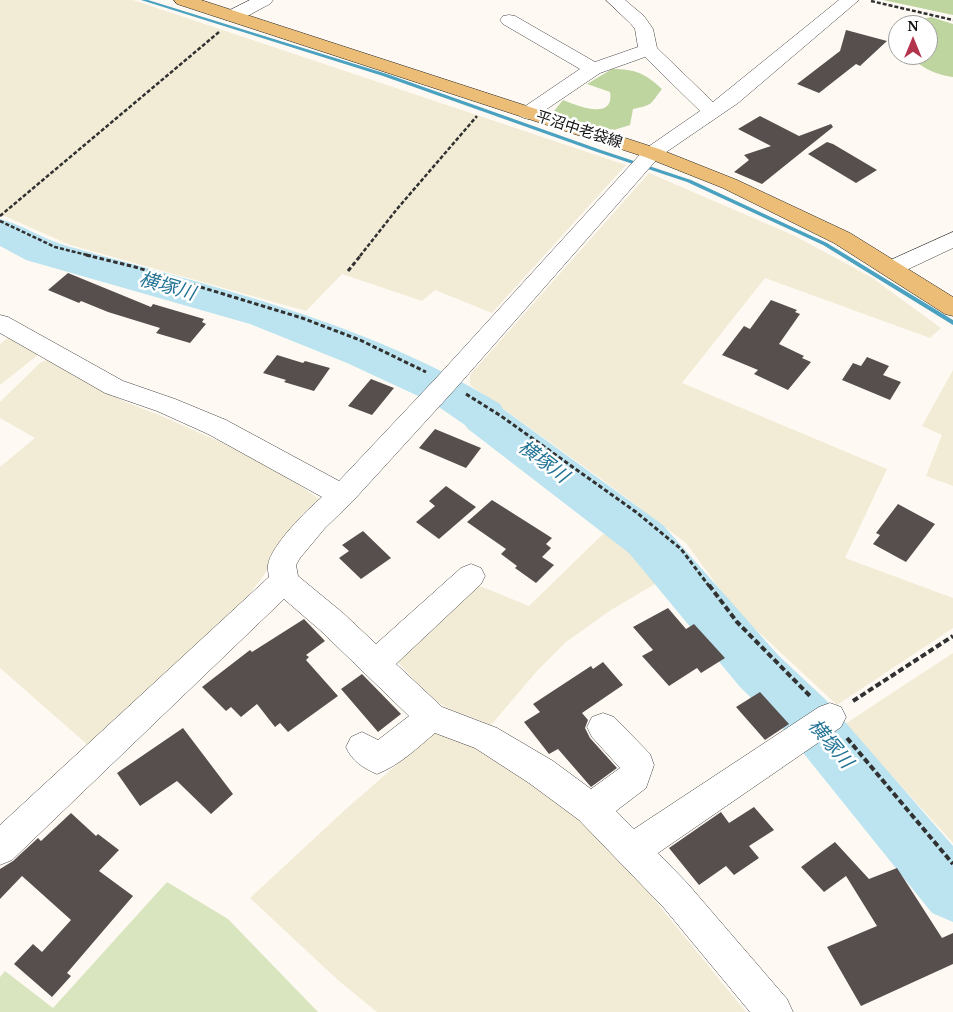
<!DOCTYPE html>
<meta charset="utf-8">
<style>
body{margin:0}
#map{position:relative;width:953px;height:1012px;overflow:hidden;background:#fefaf3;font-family:"Noto Serif",serif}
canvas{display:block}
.north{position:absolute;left:888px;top:15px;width:50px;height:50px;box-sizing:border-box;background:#fff;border:1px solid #9f9f9f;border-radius:50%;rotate:0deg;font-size:14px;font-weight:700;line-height:20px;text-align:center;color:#0f0f0f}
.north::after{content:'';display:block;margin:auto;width:18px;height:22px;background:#b2354d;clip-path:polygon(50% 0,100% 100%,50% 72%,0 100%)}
</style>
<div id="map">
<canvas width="953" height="1012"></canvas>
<div class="north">N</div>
</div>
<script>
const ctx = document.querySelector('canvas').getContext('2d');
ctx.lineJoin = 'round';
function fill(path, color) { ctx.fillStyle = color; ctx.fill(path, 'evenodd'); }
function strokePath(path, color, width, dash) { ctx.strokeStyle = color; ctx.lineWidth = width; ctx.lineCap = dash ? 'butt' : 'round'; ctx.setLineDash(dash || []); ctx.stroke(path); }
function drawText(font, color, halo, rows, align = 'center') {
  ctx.font = font + ' "Noto Serif","Noto Sans JP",serif'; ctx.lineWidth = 5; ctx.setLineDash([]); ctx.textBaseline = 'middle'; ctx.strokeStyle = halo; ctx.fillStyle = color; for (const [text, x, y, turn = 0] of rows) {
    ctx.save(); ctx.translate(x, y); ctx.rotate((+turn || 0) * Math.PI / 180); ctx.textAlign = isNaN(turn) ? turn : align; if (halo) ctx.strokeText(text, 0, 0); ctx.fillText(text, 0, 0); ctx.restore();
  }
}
const farmland = new Path2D(`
 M0,0H133L626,165L492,313L435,290L422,301L342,274L306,311L70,245L0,214Z
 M649,173L795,236L871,277L941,328L930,338L765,278L682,383L887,469L845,558L953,598V628L837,705L735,610L686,543L604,481L470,385V375Z
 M9,337L39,354L0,385V344Z
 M48,359L123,401L159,415L225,444L283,474L322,501L276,552L264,575L245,600L89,746L0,668V467L35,438L0,418V402L40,363Z
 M953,370V486L926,476L942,435L922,426Z
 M603,534L626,541L665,578L611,610L566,642L537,671L491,725L447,708L427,694L394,658L475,584L529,606Z
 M953,653V843L845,724Z
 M433,733L486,750L605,839L746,1012H377L339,981L250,898L346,809Z`);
const green = new Path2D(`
 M167,882L228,919L318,1012H0V977L5,971L53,1008Z`);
const forest = new Path2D(`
 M883,0H953V15Z
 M931,17L953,24V77C932,74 923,67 906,55H928V25H918L923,19Z
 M612,69C635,69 645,73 662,89C650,104 654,105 633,109L630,125L614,130L570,120L554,111L563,100C577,106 615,121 610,92L587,84Z`);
const stream = new Path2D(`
 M141,0H148L387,74L601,150L691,180L827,243L953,320V325L823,245L687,182L597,152L383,76Z`);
const river = new Path2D(`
 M0,219C23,225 43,239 67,246C214,287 368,322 500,404L503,409L663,525L778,655L826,700L953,846V922L932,913L788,734L740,687L629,553L468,429L465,425L433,403L347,363L250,324L26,260L0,246Z`);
const building = new Path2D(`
 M846,30L887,41L860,66L856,64L819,93L797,84L840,51Z
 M760,116L799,136L831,124L833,127L762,184L734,172L749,160L744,155L771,146L738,129Z
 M827,142L833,144L877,170L856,183L808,154Z
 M68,273L151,307L153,304L204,319L202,322L206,324L190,343L156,333L160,328L108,312L81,301L79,303L48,290Z
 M771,300L797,310L795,312L800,314L779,344L804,356L802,358L811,362L788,390L754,374L758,370L722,355L744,326L750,329Z
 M277,355L303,363L305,361L330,368L314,391L284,382L286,380L263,373Z
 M867,357L889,366L883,375L901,382L890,400L842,380L853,363L861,366Z
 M371,379L394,388L372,415L348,406Z
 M435,429L481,448L466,468L419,448Z
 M446,486L476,507L439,539L416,522L435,506L429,501Z
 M492,500L552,538L546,544L551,548L542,557L554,565L536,583L515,568L517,566L501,554L506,549L467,522Z
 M898,504L935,524L906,562L873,544L880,535L876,533Z
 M363,531L391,558L361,579L339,558L349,551L342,545Z
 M668,608L686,629L694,624L725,658L701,673L697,668L669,686L642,656L653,650L633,627Z
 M304,619L325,641L306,655L309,657L306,660L338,696L288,732L280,723L275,727L257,704L241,717L231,707L226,711L202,687L250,650L252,652Z
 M603,662L623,685L582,713L588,720L585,728L590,738L617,768L591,787L558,749L549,754L524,722L540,712L533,704L591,666L593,669Z
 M362,674L401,714L378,732L341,689Z
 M760,692L789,724L765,740L736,707Z
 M183,728L233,794L211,814L177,781L140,806L117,773Z
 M754,807L774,830L749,846L759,858L734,875L726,866L699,885L669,848L721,812L729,823Z
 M71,813L96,836L98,834L119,850L99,871L133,896L67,973L71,976L52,997L14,964L33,944L42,952L71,920L22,876L0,899V869L13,861L38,838L41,841Z
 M835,842L869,879L897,868L942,938L953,933V964L861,1006L827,947L877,926L846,876L824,892L801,867Z`);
const pathFar2 = new Path2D(`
 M871,1L953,20
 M0,216L219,32
 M0,221L55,247L91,256
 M360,256L397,209L477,116`);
const pathFar1 = new Path2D(`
 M86,255L135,267L302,318L360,340L426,372
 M348,271L361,255
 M466,394L501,416L636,512L681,549L709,586`);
const path = new Path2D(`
 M709,585L737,622L810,696
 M853,701L953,636
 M847,738L953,864`);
const minor = new Path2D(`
 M250,0H273L270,4C257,10 240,23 226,20L223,16L226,12Z
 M606,0H625L644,16L653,29L657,48L713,102L839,0H859L738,103L659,157L456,388L352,502L325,528L300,558L296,565L298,576L343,613L376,644L461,568L471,564L481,568L485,576L481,584L396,664L442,707L497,728L553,761L591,789L620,768L592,737L587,727L592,717L603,713L614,717L650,754L654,765L646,788L616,811L634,829L819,707L830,703L841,707L846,717L841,727L658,853L688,884L787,999L793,1012H750L664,908L579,820L529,783L475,748L435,733C417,748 400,765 377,774C363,768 352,761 346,747L351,737L362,732L378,740L409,716L321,631L284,599L12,860L0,865V825L269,577C269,574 267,569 268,565C271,545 307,510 322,497L208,434L157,411L105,393L0,333V315L8,317L123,381L175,399L226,420L339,481L438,376L645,149L700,111L645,57L600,73L535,117L528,119L521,117L518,113L521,109L580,69L503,24L500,20L503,16L509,15L515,16L595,62L638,47L635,29L631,24Z
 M953,232V248L900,273L892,275L884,273L881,268L884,263Z`);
const major = new Path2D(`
 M174,0H201L659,149L737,180L850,233L953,297V316L945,314L834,243L723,188L645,157L177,4Z`);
const farStreetnames = [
 ["平沼中老袋線",579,130,18]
];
const waterNames = [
 ["横塚川",167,287,16],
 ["横塚川",543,462,37],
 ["横塚川",830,744,50]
];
fill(farmland, '#f2ebd5');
fill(green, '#d9e5bf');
fill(forest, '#bfd5a0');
fill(stream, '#4aa2c0');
fill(river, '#bce4f0');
fill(building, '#574f4d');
strokePath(minor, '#424242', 1);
strokePath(major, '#202020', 1);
strokePath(pathFar2, '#313131', 2.5, [4, 2]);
strokePath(pathFar1, '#313131', 3, [4.5, 2.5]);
strokePath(path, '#313131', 4, [6, 3]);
fill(minor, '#fff');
fill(major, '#ebbd76');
drawText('15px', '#0f0f0f', '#fff', farStreetnames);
drawText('italic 19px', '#247495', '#fff', waterNames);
</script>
